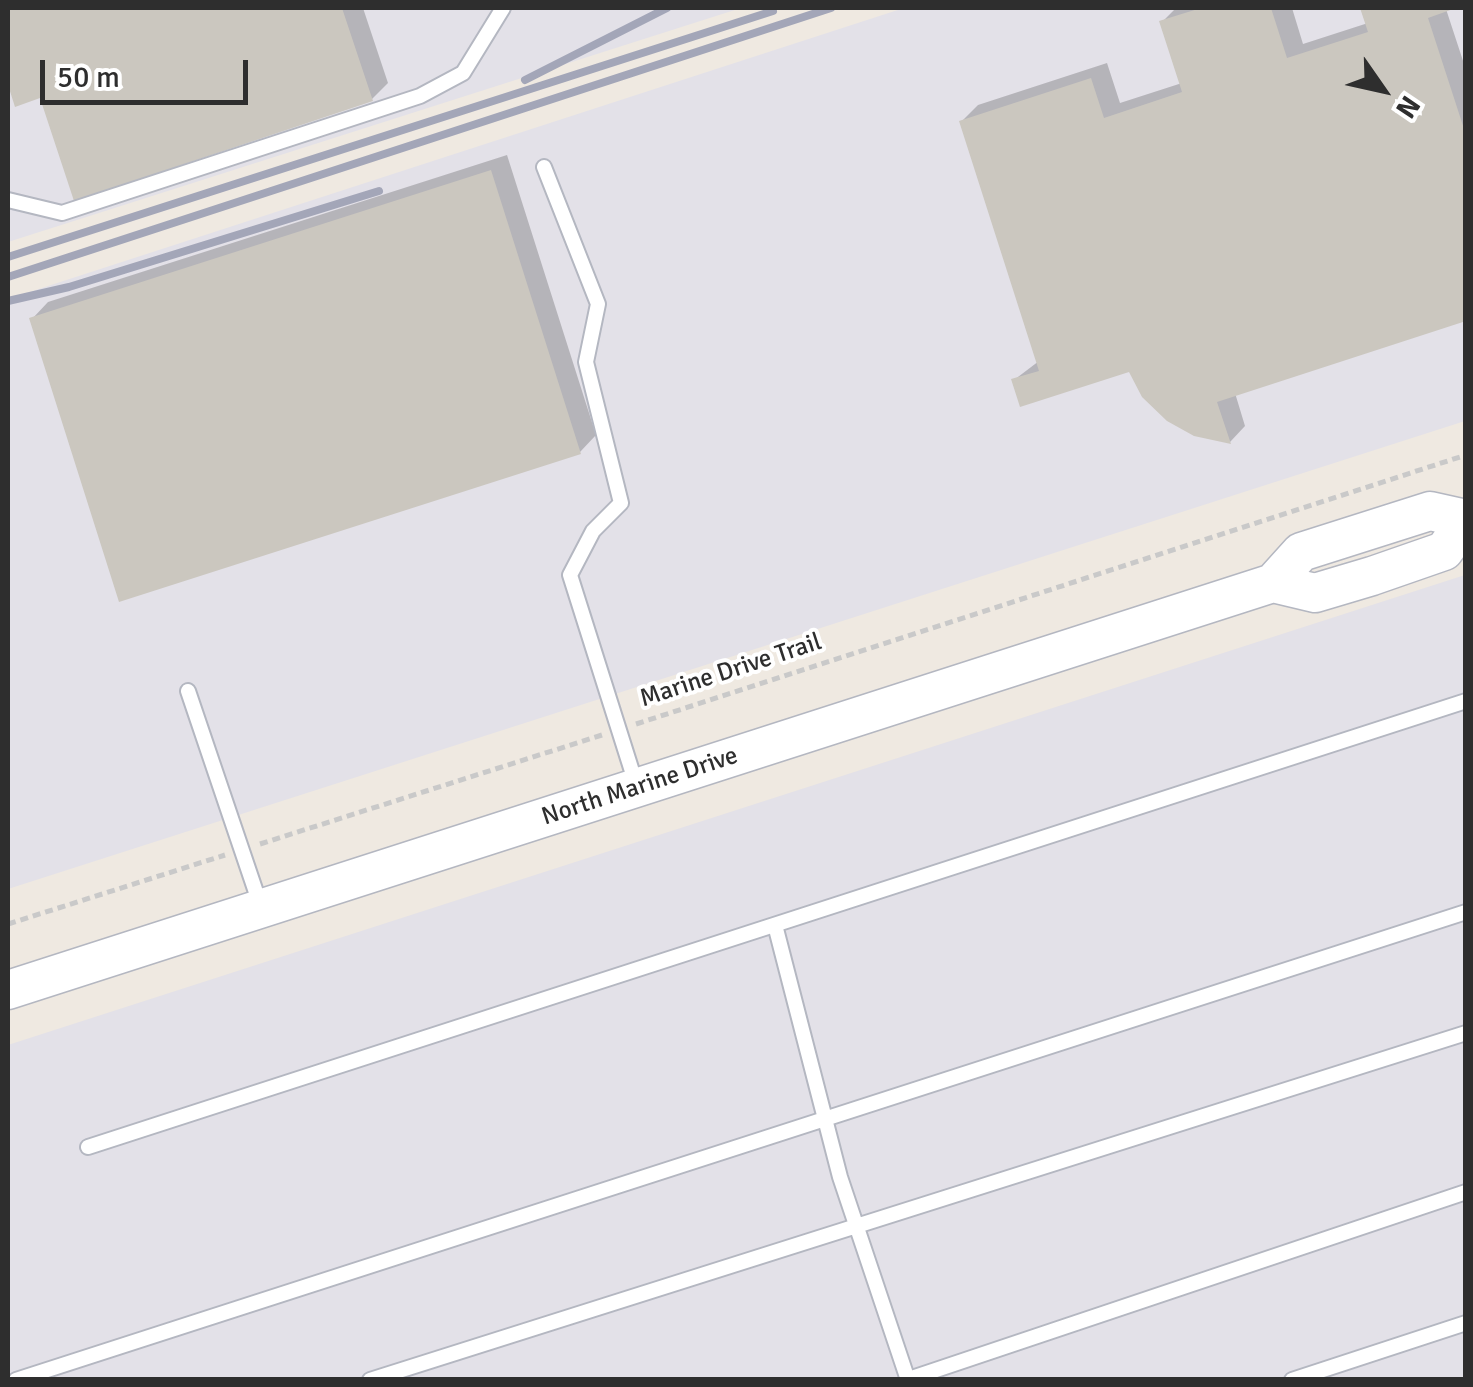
<!DOCTYPE html>
<style>
body{margin:0}
#map{position:relative;width:1473px;height:1387px;overflow:hidden;background:#efe9e1;font-family:Signika,sans-serif}
canvas{display:block}
.frame{position:absolute;inset:0;border:10px solid #2e2e2e;pointer-events:none}
.north{position:absolute;left:1333px;top:40px;width:100px;height:100px;-webkit-text-stroke:8px #fff;paint-order:stroke;rotate:124deg;font-size:28px;font-weight:700;line-height:40px;text-align:center;color:#2e2e2e}
.north::after{content:'';display:block;margin:auto;width:35px;height:45px;background:#2e2e2e;clip-path:polygon(50% 0,100% 100%,50% 72%,0 100%)}
.scale{position:absolute;left:40px;top:60px;width:208px;height:45px;box-sizing:border-box;border:5px solid #2e2e2e;border-top:0;padding-left:12px;font-size:30px;line-height:35px;white-space:nowrap;color:#2e2e2e;-webkit-text-stroke:8px #fff;paint-order:stroke}
</style>
<div id="map">
<canvas width="1473" height="1387"></canvas>
<div class="frame"></div>
<div class="north">N</div>
<div class="scale">50 m</div>
</div>
<script>
const ctx = document.querySelector('canvas').getContext('2d');
ctx.lineJoin = 'round';
function fill(path, color) { ctx.fillStyle = color; ctx.fill(path, 'evenodd'); }
function strokePath(path, color, width, dash) { ctx.strokeStyle = color; ctx.lineWidth = width; ctx.lineCap = dash ? 'butt' : 'round'; ctx.setLineDash(dash || []); ctx.stroke(path); }
function drawText(font, color, halo, rows, align = 'center') {
  ctx.font = font + ' Signika,sans-serif'; ctx.lineWidth = 8; ctx.setLineDash([]); ctx.textBaseline = 'middle'; ctx.strokeStyle = halo; ctx.fillStyle = color; for (const [text, x, y, turn = 0] of rows) {
    ctx.save(); ctx.translate(x, y); ctx.rotate((+turn || 0) * Math.PI / 180); ctx.textAlign = isNaN(turn) ? turn : align; if (halo) ctx.strokeText(text, 0, 0); ctx.fillText(text, 0, 0); ctx.restore();
  }
}
const industrial = new Path2D(`
 M8,8H741L8,242Z
 M904,8H1465V421L8,889V299Z
 M1465,575V1379H8V1045Z`);
const shadow = new Path2D(`
 M8,8H363L388,83L372,99L42,95L16,104L8,77Z
 M1176,8H1292L1303,44L1368,23L1363,8H1451L1446,9L1466,70V319L1235,393L1245,426L1230,442L1130,368L1014,380L1039,361L962,121L978,105L1107,63L1120,103L1182,83L1162,22Z
 M507,155L596,435L580,452L32,319L48,302Z`);
const building = new Path2D(`
 M8,8H342L373,101L74,201L40,98L15,107L8,85Z
 M1201,8H1271L1287,58L1368,32L1360,8H1456L1428,18L1466,135V321L1217,402L1231,444L1194,436L1167,421L1142,397L1129,372L1020,407L1011,379L1039,371L959,121L1091,78L1104,118L1182,92L1159,21Z
 M491,170L581,454L119,602L29,318Z`);
const path = new Path2D(`
 M636,724L1466,455
 M260,844L602,735
 M8,924L225,855`);
const service = new Path2D(`
 M544,167L598,304L586,362L621,503L593,531L570,575L636,784
 M8,200L62,213L420,96L463,73L503,8
 M188,691L261,907
 M775,925L840,1177L908,1380
 M88,1147L1466,701
 M16,1380L1466,912
 M370,1380L1466,1033
 M906,1380L1466,1192
 M1292,1380L1466,1323`);
const secondary = new Path2D(`
 M1273,583L1315,593L1372,576L1444,551L1466,521
 M8,990L1273,583L1301,552L1430,511L1466,519`);
const rail = new Path2D(`
 M525,80L667,8
 M8,257L773,11
 M8,277L831,8
 M8,301L69,287L379,191`);
const streetNames = [
 ["Marine Drive Trail",731,671,-18],
 ["North Marine Drive",640,787,-18]
];
fill(industrial, '#e3e1e8');
fill(shadow, '#0003');
fill(building, '#cbc7bf');
strokePath(service, '#b4b7c1', 18);
strokePath(secondary, '#b4b7c1', 41);
strokePath(path, '#c9c9c9', 5, [8, 5]);
strokePath(service, '#fff', 14);
strokePath(secondary, '#fff', 38);
strokePath(rail, '#a3a6b8', 8);
drawText('25px', '#2e2e2e', '#fff', streetNames);
</script>
